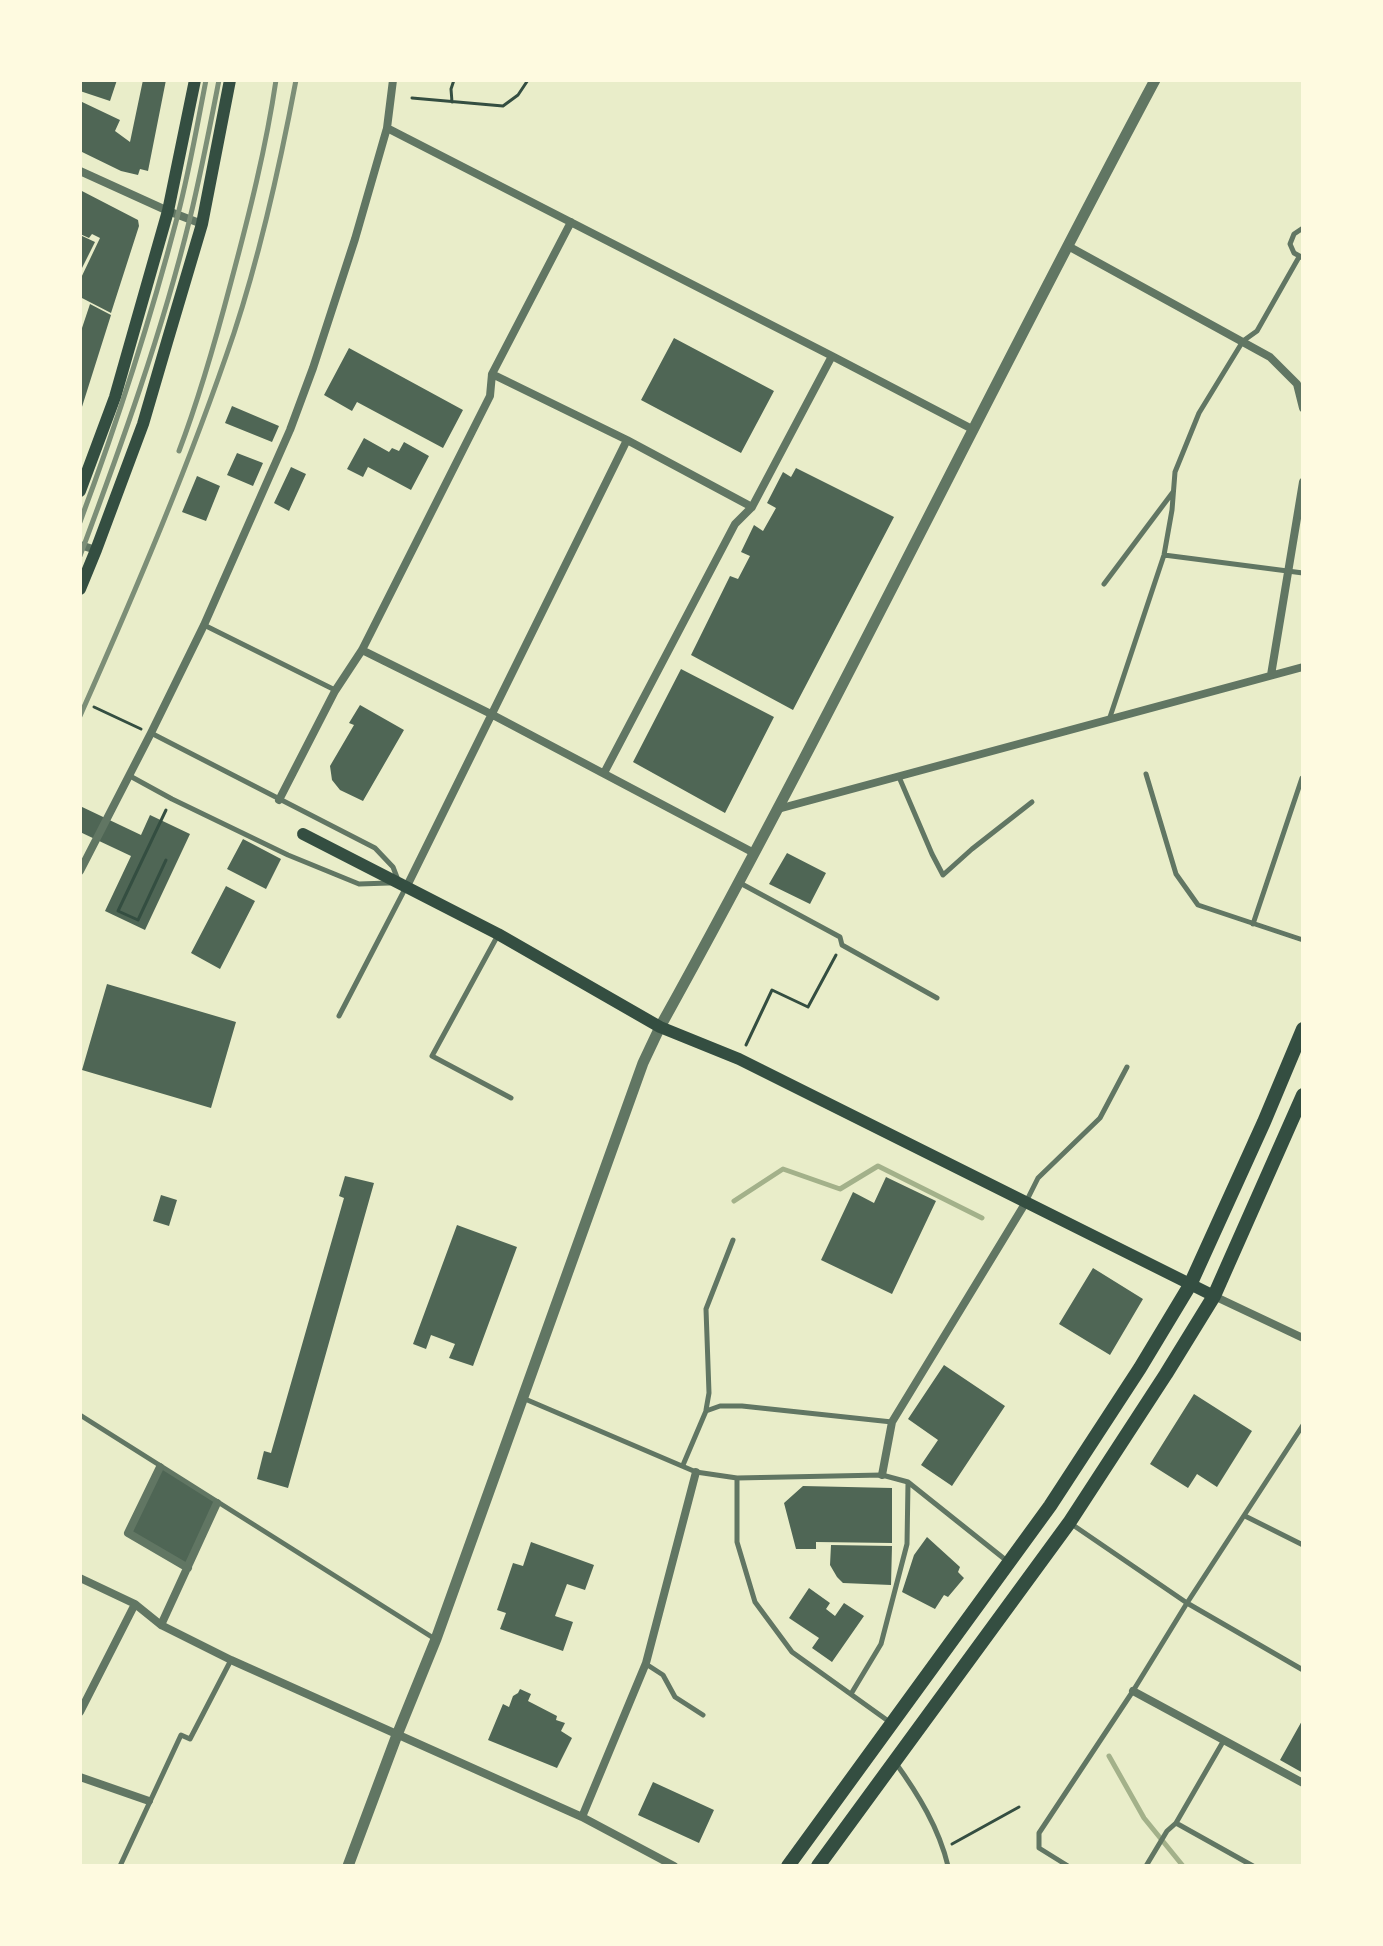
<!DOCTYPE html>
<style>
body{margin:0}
#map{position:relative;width:1383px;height:1946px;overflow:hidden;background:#e9edc9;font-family:Roboto,sans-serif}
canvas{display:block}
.frame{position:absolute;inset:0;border:82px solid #fefae0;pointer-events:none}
</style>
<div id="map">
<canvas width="1383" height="1946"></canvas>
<div class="frame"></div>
</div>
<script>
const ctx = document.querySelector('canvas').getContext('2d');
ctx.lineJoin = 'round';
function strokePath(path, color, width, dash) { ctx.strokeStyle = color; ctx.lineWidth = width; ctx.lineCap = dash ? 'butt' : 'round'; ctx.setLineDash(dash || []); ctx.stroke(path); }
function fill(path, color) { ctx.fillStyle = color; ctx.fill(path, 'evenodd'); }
const stream = new Path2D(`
 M734,1201L783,1169L840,1189L878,1166L982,1218
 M1109,1756L1144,1818L1183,1866`);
const building = new Path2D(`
 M80,80H117L110,101L80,91Z
 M143,80H166L148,171L140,169L138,175L121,171L80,151V101L120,120L115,131L130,142Z
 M80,190L138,220L139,226L111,313L80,297V280L100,238L92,234L89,238L80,234Z
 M80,235L95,242L80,272Z
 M90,304L111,315L81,410L80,334Z
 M674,338L774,391L741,453L641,400Z
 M349,348L463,410L443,448L357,402L352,411L324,395Z
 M232,406L279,426L272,442L225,423Z
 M364,438L389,452L392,448L399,451L404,442L429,456L411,490L368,467L363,477L347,469Z
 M237,453L263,463L253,486L227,475Z
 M291,467L306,474L289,511L274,503Z
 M796,468L894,517L793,710L691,655L730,576L738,579L750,556L741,552L754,525L763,531L776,508L767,503L783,472L791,477Z
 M197,476L220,486L206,521L182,512Z
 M681,669L774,717L725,813L633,762Z
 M360,705L404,730L363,801L340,790L332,780L330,766L354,725L349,723Z
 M80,806L141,835L150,815L190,834L145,930L105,911L131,856L80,832Z
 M243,839L281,859L266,889L227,869Z
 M787,853L826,873L810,904L769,884Z
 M226,886L255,901L220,969L191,953Z
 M107,984L236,1022L211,1108L82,1070Z
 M345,1176L374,1183L288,1488L257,1479L264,1451L271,1453L344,1198L339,1196Z
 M886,1177L936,1201L892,1294L821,1260L853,1192L874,1203Z
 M161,1195L177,1200L169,1226L153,1221Z
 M457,1225L517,1247L473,1366L449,1358L455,1344L431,1335L426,1349L413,1344Z
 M1093,1268L1143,1299L1110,1355L1059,1324Z
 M944,1365L1005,1406L952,1486L921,1465L938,1440L908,1419Z
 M1194,1394L1252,1431L1217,1487L1197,1474L1188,1488L1150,1464Z
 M160,1467L217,1503L188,1568L128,1533Z
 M803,1486L892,1488V1543L816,1542V1549H796L784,1503Z
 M927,1537L960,1567L958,1572L964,1578L948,1597L944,1595L935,1609L902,1592L914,1555Z
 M531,1542L594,1565L585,1590L567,1584L555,1616L573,1622L563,1651L500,1629L506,1613L497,1610L513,1563L523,1566Z
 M831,1545L892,1546L891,1585L843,1583L837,1577L830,1565Z
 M809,1588L830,1603L826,1609L835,1616L844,1603L864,1616L832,1662L812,1648L819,1638L789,1618Z
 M520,1689L531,1694L528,1701L557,1716L556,1720L565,1723L561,1731L572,1738L557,1768L488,1740L503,1704L509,1707L513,1696L518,1693Z
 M1303,1719V1773L1280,1760Z
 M653,1782L714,1810L699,1843L638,1815Z`);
const path = new Path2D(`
 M412,98L503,106L518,95L528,80
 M452,102L451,89L454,80
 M94,707L141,729
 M166,810L118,911L138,920L166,860
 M746,1045L772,990L808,1007L836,955
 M952,1844L1019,1807`);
const service = new Path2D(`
 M1303,228L1294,234L1290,244L1294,253L1303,258
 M1164,555L1303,573
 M1104,584L1173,492
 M204,625L335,690
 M1109,720L1164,555L1172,510L1175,472L1199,413L1243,341L1257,331L1299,257
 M151,733L375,848L393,867L398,880
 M1146,774L1176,874L1198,905L1303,940
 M130,776L172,799L288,855L359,884L389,883
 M899,777L932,854L943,875L972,849L1032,802
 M740,883L840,937L842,945L937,998
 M1253,924L1302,778
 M498,935L432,1056L511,1098
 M339,1016L406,887
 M1026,1202L1038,1178L1100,1118L1127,1067
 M525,1399L696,1472L737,1478L882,1475L908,1482L1007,1561
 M706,1410L709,1393L706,1309L733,1240
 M80,1415L435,1639
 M683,1465L706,1411L720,1406H742L892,1422
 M737,1478V1542L755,1602L792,1652L891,1723
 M1245,1516L1303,1545
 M1070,1523L1187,1603L1303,1670
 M646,1664L663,1675L675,1697L703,1715
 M851,1694L881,1644L907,1544L908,1483
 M1224,1740L1176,1823L1253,1866
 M895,1762C918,1794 939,1828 948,1866
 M120,1866L181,1735L190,1739L231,1660
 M1068,1866L1039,1848V1833L1133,1691L1187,1603L1303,1425
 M1146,1866L1167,1831L1176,1823`);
const minor = new Path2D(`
 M387,128L832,356L974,430
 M80,171L168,211L202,224
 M1068,246L1270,357L1297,384L1303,408
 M492,374L627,440L752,507
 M80,545L96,550
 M362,650L491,714L754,853
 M1271,675L1303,482
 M604,773L735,524L752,507L832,356
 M279,800L335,691L362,650L490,396L492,374L571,222
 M778,809L1303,667
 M80,871L151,733L204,625L290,430L313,368L355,239L387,128L393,80
 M407,886L627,440
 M1214,1296L1303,1338
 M160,1467L128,1533L188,1568
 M882,1475L892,1422L1026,1202
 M80,1578L135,1604L161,1625L231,1660L582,1817L674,1866
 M161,1625L217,1503
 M1133,1691L1303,1783
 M80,1712L135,1604
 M80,1777L149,1801
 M582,1817L646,1663L696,1472`);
const tertiary = new Path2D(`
 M348,1866L397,1735L436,1639L643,1063L660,1027C833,715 987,394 1155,80`);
const secondary = new Path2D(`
 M80,491L115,397L168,211L195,80
 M80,589L96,550L143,424L167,342L202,224L230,80
 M303,834L498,934L660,1027L739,1059L1214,1296`);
const primary = new Path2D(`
 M788,1866L1050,1506L1140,1368L1190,1285L1264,1122L1303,1029
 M818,1866L1069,1523L1166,1374L1214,1296L1303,1095`);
const rail = new Path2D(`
 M179,451C200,396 216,339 231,282C249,215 266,148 276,80
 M80,522C117,423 150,321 177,218C189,173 197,126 206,80
 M80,556C121,446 162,333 190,218C201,173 210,126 219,80
 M80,716C136,590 190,463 234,333C261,251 280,165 296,80`);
strokePath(stream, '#a3b18a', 5);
fill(building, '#4f6655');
strokePath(path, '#344e41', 3);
strokePath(service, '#617663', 5);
strokePath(minor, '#617663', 8);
strokePath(tertiary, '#617663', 11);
strokePath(secondary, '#344e41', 12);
strokePath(primary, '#344e41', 14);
strokePath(rail, '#7c8e77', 5);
</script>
